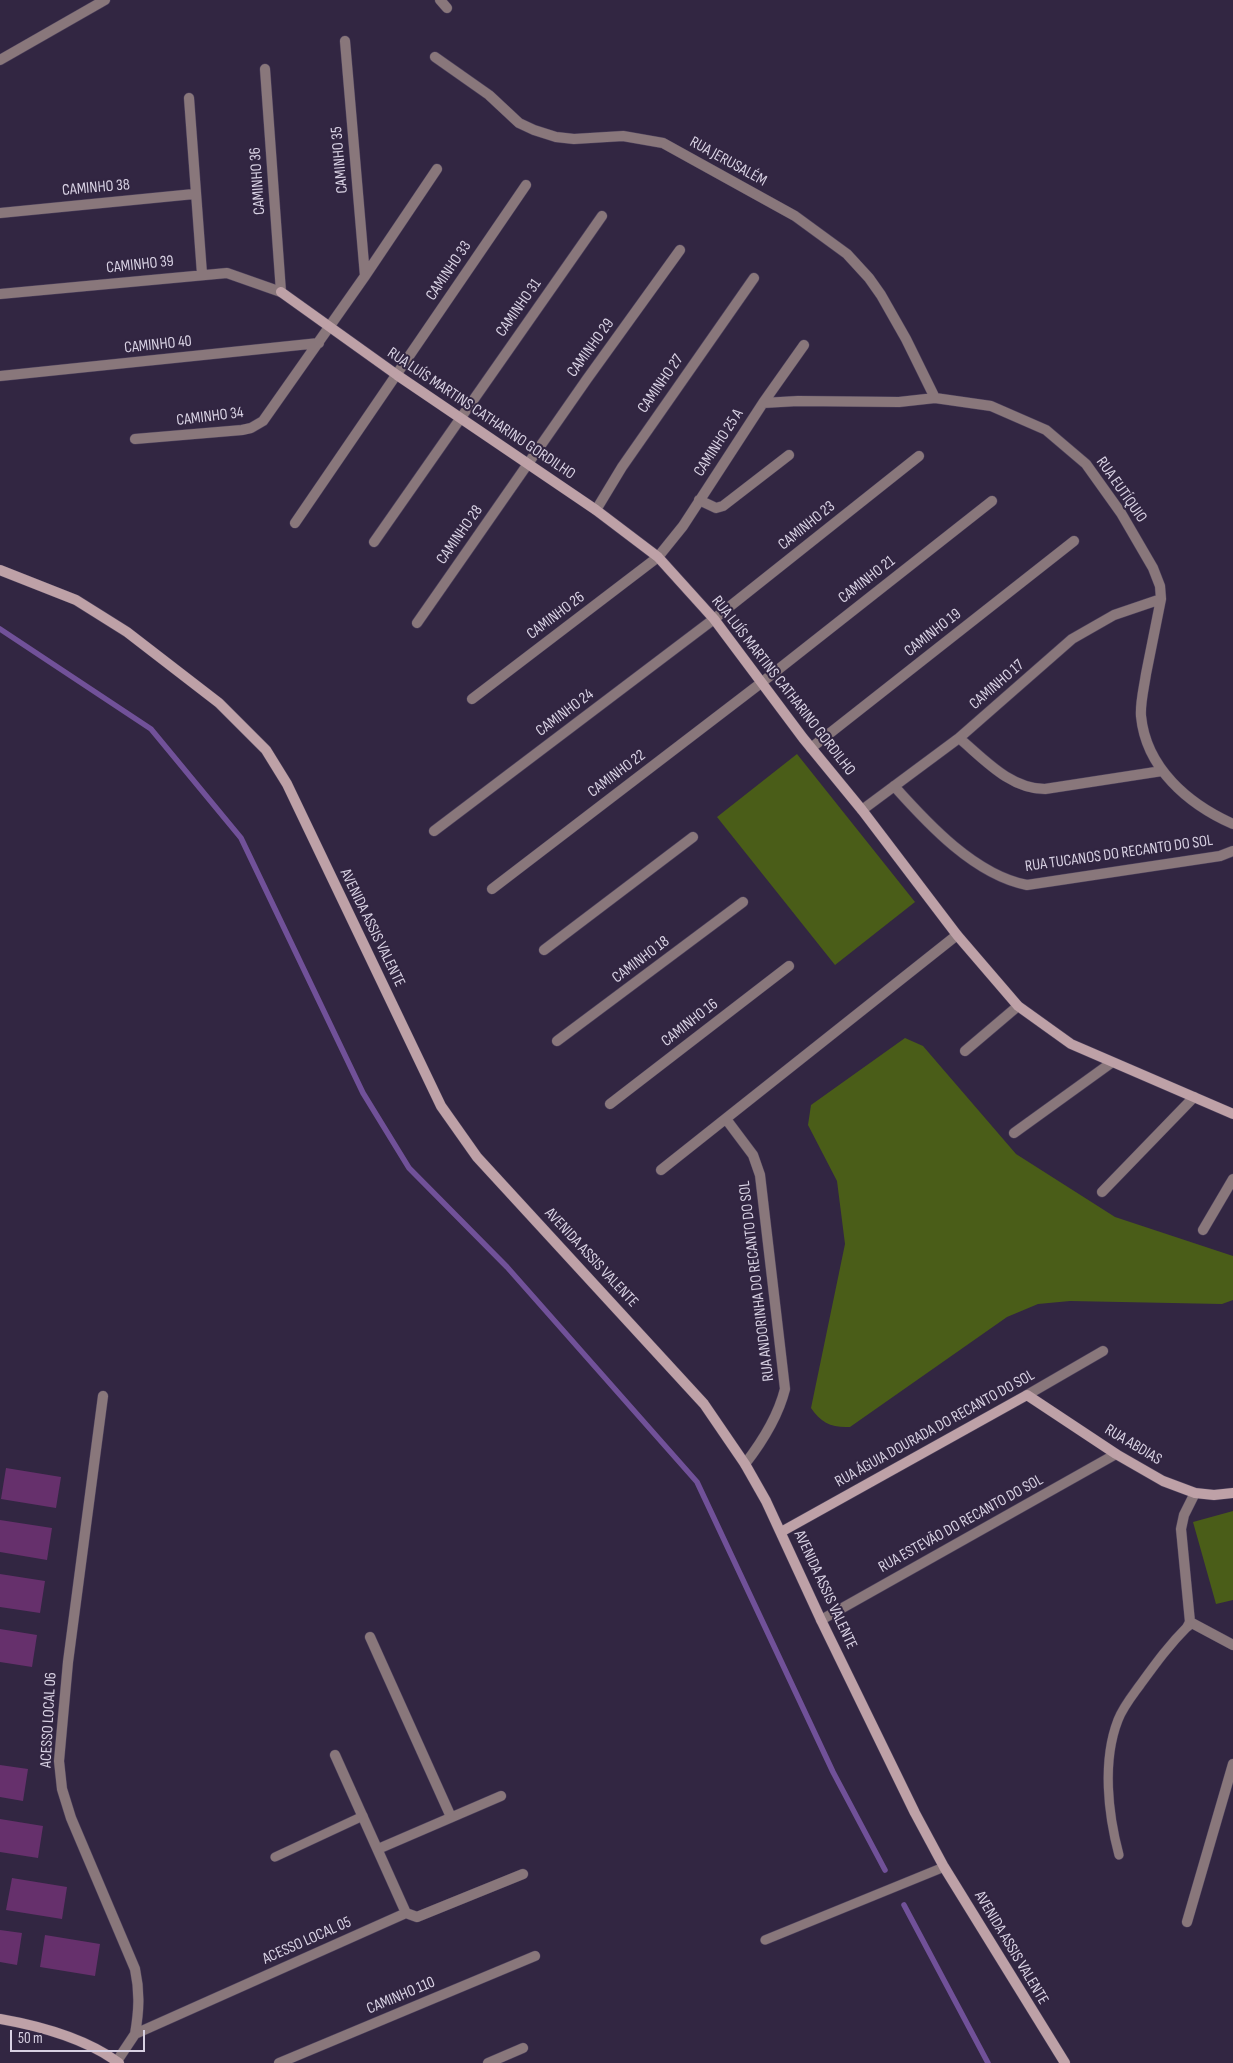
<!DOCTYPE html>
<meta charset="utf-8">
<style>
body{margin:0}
#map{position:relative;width:1233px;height:2063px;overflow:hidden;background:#322642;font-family:"Sofia Sans Condensed",sans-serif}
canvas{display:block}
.scale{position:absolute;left:10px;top:2030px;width:135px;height:22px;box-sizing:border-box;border:2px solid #d8d1e3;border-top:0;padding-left:6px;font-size:15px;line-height:18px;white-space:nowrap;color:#d8d1e3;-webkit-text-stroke:4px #322642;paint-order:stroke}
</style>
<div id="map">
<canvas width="1233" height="2063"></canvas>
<div class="scale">50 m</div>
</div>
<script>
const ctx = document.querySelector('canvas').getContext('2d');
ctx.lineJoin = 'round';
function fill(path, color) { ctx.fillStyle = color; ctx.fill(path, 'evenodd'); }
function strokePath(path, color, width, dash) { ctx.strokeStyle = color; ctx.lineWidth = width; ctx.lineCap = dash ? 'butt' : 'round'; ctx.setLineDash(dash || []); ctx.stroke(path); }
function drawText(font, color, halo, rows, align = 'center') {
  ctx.font = font + ' "Sofia Sans Condensed",sans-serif'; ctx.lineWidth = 4; ctx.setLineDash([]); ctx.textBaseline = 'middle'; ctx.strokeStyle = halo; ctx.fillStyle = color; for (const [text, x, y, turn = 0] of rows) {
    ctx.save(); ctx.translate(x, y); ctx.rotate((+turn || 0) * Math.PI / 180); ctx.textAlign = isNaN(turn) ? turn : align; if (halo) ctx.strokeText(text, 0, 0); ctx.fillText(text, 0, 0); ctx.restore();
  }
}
const green = new Path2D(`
 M797,754L915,902L835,965L717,817Z
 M905,1038L923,1046L1016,1154L1115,1217L1233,1256V1300L1222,1304L1070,1301L1038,1304L1007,1317L850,1427C832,1428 821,1423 811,1408L845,1244L837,1181L808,1125L811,1105Z
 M1233,1511V1600L1216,1604L1193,1522Z`);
const stream = new Path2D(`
 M0,629L151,729L241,838L363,1093L409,1168L507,1267L697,1482L833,1772L885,1870
 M904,1905L988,2063`);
const building = new Path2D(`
 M6,1468L61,1477L56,1508L1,1499Z
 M0,1520L52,1528L47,1560L0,1552Z
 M0,1574L45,1581L40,1613L0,1607Z
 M0,1629L37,1635L32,1667L0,1662Z
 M0,1765L28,1769L23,1801L0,1797Z
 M0,1819L43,1826L38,1858L0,1852Z
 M12,1878L67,1887L62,1919L6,1910Z
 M0,1930L22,1933L17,1965L0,1962Z
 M45,1935L100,1944L95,1976L40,1967Z`);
const lane = new Path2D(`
 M1119,1855C1108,1814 1102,1761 1118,1720C1123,1707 1132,1696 1140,1685C1156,1663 1169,1645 1188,1626
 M275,1857L363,1816
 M765,1940L944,1867`);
const street = new Path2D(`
 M440,0L447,8
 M345,41L365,276
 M435,57L489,95L519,123L534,130L556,137L574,139L623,136L663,143L795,216L847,254L869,278L881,295L906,339L935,398
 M0,60L105,0
 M189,98L202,274
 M0,213L194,194
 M0,294L227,273L281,292L265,69
 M0,376L319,343
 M763,403L798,401L899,402L935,398L991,406L1046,430L1086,464L1121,513L1153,568L1160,586L1161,599C1156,624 1151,649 1146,674C1144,688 1140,703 1141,716C1146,768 1188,804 1233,824
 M135,439L242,430L251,428L263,421L365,276L437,169
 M699,500L716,508L723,506L789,455
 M596,510L622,467L754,278
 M295,523L526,185
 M374,542L602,216
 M417,623L587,379L680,250
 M472,699L658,557L683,526L763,403L804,345
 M959,738C984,759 1010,789 1045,789L1162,771
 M811,748L1074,541
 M894,786C928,824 975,875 1027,885L1220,856L1233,851
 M862,810L959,738L1072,639L1114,615L1161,599
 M434,831L714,619L919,456
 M492,889L761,683L992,501
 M544,950L693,837
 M557,1041L743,902
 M965,1051L1018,1006
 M610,1104L789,966
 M726,1119L753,1155L760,1175L785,1389C778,1417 762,1442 745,1464
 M1014,1133L1111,1063
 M661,1170L957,935
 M1102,1192L1194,1097
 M1203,1230L1233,1179
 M1027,1395L1103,1351
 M103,1396L68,1662L59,1761L62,1789L71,1818L135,1969C140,1992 139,2011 135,2034
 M821,1620L1116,1454
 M1190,1622L1233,1645
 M1188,1626L1190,1622L1181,1529L1184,1515L1195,1493
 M370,1637L451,1817
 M335,1755L406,1913
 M378,1849L501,1796
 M1187,1922L1233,1764
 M117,2061L135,2034L406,1913L417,1917L523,1874
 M279,2063L535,1956
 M488,2063L523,2048`);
const secondary = new Path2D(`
 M281,292L397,375L596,510L658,557L714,619L803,738L862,810L957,935L1018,1006L1071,1044L1233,1114
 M0,570L76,600L127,632L219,703L266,750L287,784L441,1106L477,1157L704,1404L745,1464L766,1501L821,1620L915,1813L944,1867L1065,2063
 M781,1532L1027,1395L1116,1454L1163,1481L1195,1493L1214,1495L1233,1493
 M0,2019C40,2026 85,2038 119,2063`);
const streetNames = [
 ["CAMINHO 35",340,160,-95],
 ["RUA JERUSALÉM",728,162,29],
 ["CAMINHO 36",258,181,-94],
 ["CAMINHO 38",96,188,-5],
 ["CAMINHO 39",140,265,-6],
 ["CAMINHO 33",449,271,-56],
 ["CAMINHO 31",519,308,-55],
 ["CAMINHO 40",158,345,-6],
 ["CAMINHO 29",591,348,-54],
 ["CAMINHO 27",661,384,-55],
 ["RUA LUÍS MARTINS CATHARINO GORDILHO",481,414,34],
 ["CAMINHO 34",210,417,-7],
 ["CAMINHO 25 A",719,443,-57],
 ["RUA EUTÍQUIO",1121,490,55],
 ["CAMINHO 23",807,526,-39],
 ["CAMINHO 28",460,535,-55],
 ["CAMINHO 21",867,580,-38],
 ["CAMINHO 26",556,616,-37],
 ["CAMINHO 19",933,633,-38],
 ["CAMINHO 17",997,685,-41],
 ["RUA LUÍS MARTINS CATHARINO GORDILHO",783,686,52],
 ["CAMINHO 24",565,713,-37],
 ["CAMINHO 22",617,774,-37],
 ["RUA TUCANOS DO RECANTO DO SOL",1119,854,-8],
 ["AVENIDA ASSIS VALENTE",372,928,64],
 ["CAMINHO 18",641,960,-37],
 ["CAMINHO 16",690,1023,-38],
 ["AVENIDA ASSIS VALENTE",591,1258,47],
 ["RUA ANDORINHA DO RECANTO DO SOL",757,1281,-97],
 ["RUA ÁGUIA DOURADA DO RECANTO DO SOL",935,1429,-29],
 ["RUA ABDIAS",1133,1445,31],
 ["RUA ESTEVÃO DO RECANTO DO SOL",961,1524,-29],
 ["AVENIDA ASSIS VALENTE",825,1590,65],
 ["ACESSO LOCAL 06",49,1720,-87],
 ["ACESSO LOCAL 05",307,1941,-24],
 ["AVENIDA ASSIS VALENTE",1011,1948,59],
 ["CAMINHO 110",401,1996,-23]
];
fill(green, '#4a5d18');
strokePath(stream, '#715199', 5.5);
fill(building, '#66306c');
strokePath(lane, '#4d415c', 10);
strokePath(street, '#4d415c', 11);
strokePath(secondary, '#4d415c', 11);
strokePath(lane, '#89777b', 9);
strokePath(street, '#89777b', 10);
strokePath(secondary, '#bea1a7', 10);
drawText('16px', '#d8d1e3', '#322642', streetNames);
</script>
